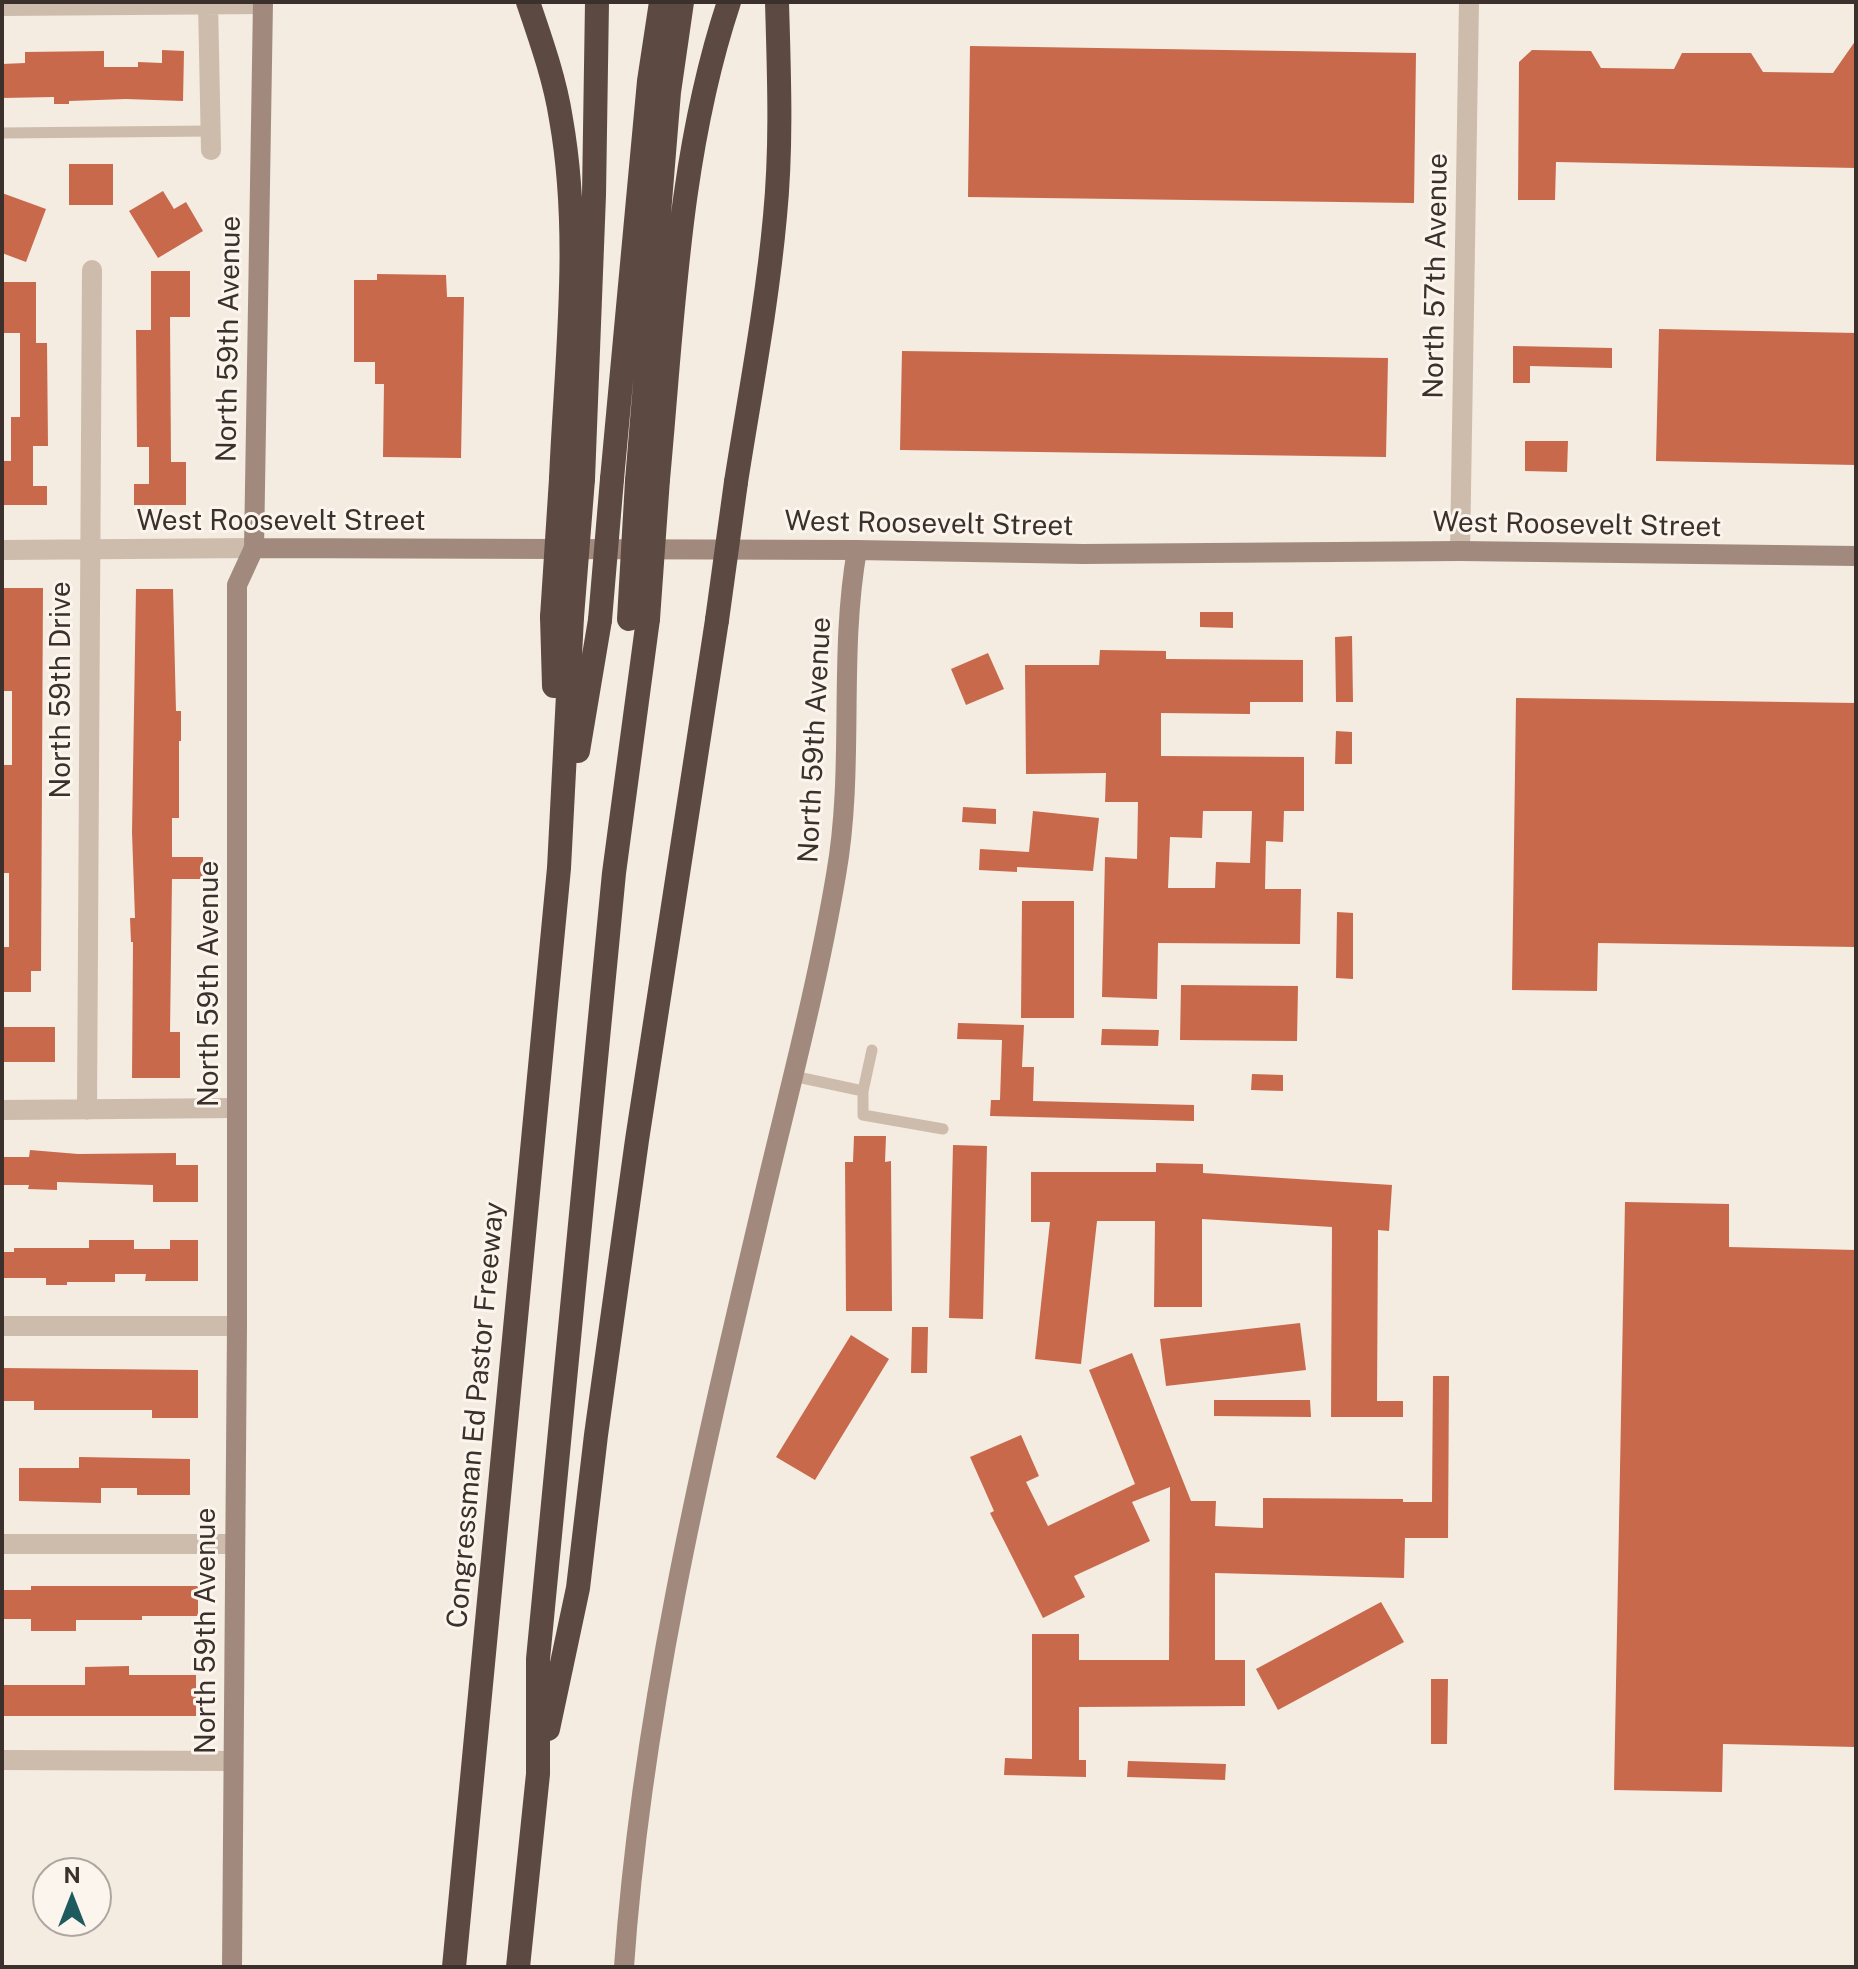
<!DOCTYPE html>
<style>
body{margin:0}
#map{position:relative;width:1858px;height:1969px;overflow:hidden;background:#f4ebe1;font-family:"Public Sans",sans-serif}
canvas{display:block}
.frame{position:absolute;inset:0;border:4px solid #3b302b;pointer-events:none}
.north{position:absolute;left:32px;top:1857px;width:80px;height:80px;box-sizing:border-box;background:#fbf5ee;border:2px solid #aea6a0;border-radius:50%;rotate:0deg;font-size:22px;font-weight:700;line-height:32px;text-align:center;color:#3b302b}
.north::after{content:'';display:block;margin:auto;width:28px;height:36px;background:#1f5a5e;clip-path:polygon(50% 0,100% 100%,50% 72%,0 100%)}
</style>
<div id="map">
<canvas width="1858" height="1969"></canvas>
<div class="frame"></div>
<div class="north">N</div>
</div>
<script>
const ctx = document.querySelector('canvas').getContext('2d');
ctx.lineJoin = 'round';
function fill(path, color) { ctx.fillStyle = color; ctx.fill(path, 'evenodd'); }
function strokePath(path, color, width, dash) { ctx.strokeStyle = color; ctx.lineWidth = width; ctx.lineCap = dash ? 'butt' : 'round'; ctx.setLineDash(dash || []); ctx.stroke(path); }
function drawText(font, color, halo, rows, align = 'center') {
  ctx.font = font + ' "Public Sans",sans-serif'; ctx.lineWidth = 6; ctx.setLineDash([]); ctx.textBaseline = 'middle'; ctx.strokeStyle = halo; ctx.fillStyle = color; for (const [text, x, y, turn = 0] of rows) {
    ctx.save(); ctx.translate(x, y); ctx.rotate((+turn || 0) * Math.PI / 180); ctx.textAlign = isNaN(turn) ? turn : align; if (halo) ctx.strokeText(text, 0, 0); ctx.fillText(text, 0, 0); ctx.restore();
  }
}
const building = new Path2D(`
 M1856,40V168L1556,162L1555,200H1518L1519,62L1532,50L1591,51L1601,68L1674,69L1682,53H1751L1763,72L1833,73Z
 M970,46L1416,53L1414,203L968,197Z
 M162,50L184,51L183,101L126,99L69,101V104H54V97L2,98V64L25,63V52L104,51V67H138V62L162,63Z
 M69,164H113V205H69Z
 M163,191L174,209L186,202L203,231L158,258L129,211Z
 M2,193L46,209L26,262L2,253Z
 M151,271H190V317H170L171,462H186V505H134V484H149V447H137L136,330H151Z
 M377,274L446,275L447,297H464L461,458L383,457L384,384H375V362H354V280H377Z
 M2,282H36V343H47L48,446H33V486H47V505H2V461H11V417H20V333H2Z
 M1659,329L1856,333V465L1656,461Z
 M1513,346L1612,348V368L1530,366V383H1513Z
 M902,351L1388,358L1386,457L900,450Z
 M1525,441H1568L1567,472L1525,471Z
 M2,588H43L41,971H31V992H2V947H9V873H2V765H12V691H2Z
 M136,589H173L176,711H181V741H179V818H172V857H203V879H172L170,1032H180V1078H132L133,942H131L130,918H135L132,832Z
 M1200,612H1233V628L1200,627Z
 M1352,636L1353,702H1336L1335,637Z
 M1100,650L1166,651V659L1303,660V702H1250V714L1161,713V756L1304,757V811H1284L1283,842L1266,841L1265,889H1301L1300,944L1158,943L1157,999L1102,997L1105,857L1137,859L1138,802H1105L1106,773L1026,774L1025,665H1099ZM1203,811H1252L1250,863L1216,862L1215,888H1168L1170,837L1202,838Z
 M988,653L1004,689L966,705L951,669Z
 M1516,698L1856,703V947L1598,943L1597,991L1512,990Z
 M1336,731L1352,732V764H1335Z
 M963,807L996,809V824L962,822Z
 M1033,811L1099,818L1093,871L1017,867V872L979,870L980,849L1029,852Z
 M1022,901H1074V1018H1021Z
 M1337,912L1353,913V979L1336,978Z
 M1181,985L1298,986L1297,1041L1180,1040Z
 M958,1023L1024,1025L1022,1067H1034L1033,1101L1194,1105V1121L990,1116L991,1100H1000L1002,1040L957,1039Z
 M3,1027H55V1062H3Z
 M1102,1029L1159,1030L1158,1046L1101,1045Z
 M1252,1074L1283,1075V1091L1251,1090Z
 M854,1136H886L885,1162L891,1161L892,1311H846L845,1162H853Z
 M953,1145L987,1146L983,1319L949,1318Z
 M30,1150L78,1154L176,1153V1165H198V1202H153V1185L57,1182V1190L28,1189L29,1185H2V1157H29Z
 M1156,1163L1203,1164V1173L1392,1185L1389,1231L1378,1230L1377,1401H1403V1417H1331L1332,1227L1202,1219V1307H1154L1155,1221H1097L1081,1364L1035,1359L1050,1222H1031V1172H1156Z
 M1625,1202L1729,1204V1247L1856,1250V1747L1723,1744L1722,1792L1614,1790Z
 M89,1240H134V1249H170V1240H198V1281H145L146,1274H115V1282H67V1285H46V1278H2V1252H14V1248H89Z
 M1300,1323L1306,1370L1166,1386L1160,1339Z
 M912,1327H928L927,1373H911Z
 M851,1335L889,1359L815,1480L776,1457Z
 M1132,1353L1191,1501H1216L1215,1526L1263,1528V1498L1403,1499V1502H1432L1433,1376H1449L1448,1538H1405L1404,1578L1215,1573V1660H1245V1706L1079,1707V1760H1086V1777L1004,1775L1005,1758L1032,1759V1634H1079V1660H1169L1170,1487L1132,1502L1150,1541L1074,1576L1085,1597L1043,1618L990,1513L994,1511L970,1457L1021,1435L1039,1476L1026,1482L1048,1526L1135,1484L1089,1370Z
 M2,1368L198,1370V1418H152V1410H34V1401H2Z
 M1214,1400H1310L1311,1417L1214,1416Z
 M79,1457L190,1459V1495H137V1488H101V1503L19,1501V1468H79Z
 M31,1586H198V1616H142V1620H76V1631H31V1619H2V1590H31Z
 M1381,1602L1404,1642L1278,1710L1256,1669Z
 M129,1666V1675H196V1716H2V1685H85V1667Z
 M1431,1679H1448L1447,1744H1431Z
 M1128,1761L1226,1764L1225,1780L1127,1777Z`);
const lane = new Path2D(`
 M2,133L210,131
 M793,1076L863,1091V1115L943,1129
 M863,1091L872,1050`);
const street = new Path2D(`
 M208,2L211,150
 M2,6L263,4
 M2,550L254,548
 M1460,551L1469,2
 M2,1110L237,1108
 M87,1110L92,270
 M2,1326H237
 M2,1544H234
 M2,1760L233,1761`);
const secondary = new Path2D(`
 M254,548L857,550L1083,554L1460,551L1856,556
 M232,1967L237,1326V585L254,548L263,2
 M624,1967C642,1705 705,1447 765,1192C790,1087 818,982 836,875C855,768 838,657 857,550`);
const highway = new Path2D(`
 M528,2C541,40 555,80 561,119C582,237 566,361 561,479
 M583,479L594,195L597,2
 M612,479L649,81L661,2
 M658,479C673,320 678,155 729,2
 M637,481L669,92L682,2
 M736,482C750,393 767,305 775,216C782,144 779,74 777,2
 M552,617L554,686
 M578,751L600,620
 M548,1729L578,1588L596,1435L637,1140L717,620
 M454,1967L559,868L572,617
 M518,1967L538,1774V1659L614,873L648,619`);
const highwayBridge = new Path2D(`
 M552,617L561,479
 M572,617L583,479
 M629,619L637,481
 M648,619L658,479
 M600,620L612,479
 M717,620L736,482`);
const streetNames = [
 ["North 57th Avenue",1436,276,-89],
 ["North 59th Avenue",229,339,-89],
 ["West Roosevelt Street",281,521],
 ["West Roosevelt Street",929,524,1],
 ["West Roosevelt Street",1577,525,1],
 ["North 59th Drive",61,690,-90],
 ["North 59th Avenue",815,740,-87],
 ["North 59th Avenue",209,984,-90],
 ["Congressman Ed Pastor Freeway",476,1415,-85],
 ["North 59th Avenue",206,1631,-90]
];
fill(building, '#c8694b');
strokePath(lane, '#cdbbac', 11);
strokePath(street, '#cdbbac', 20);
strokePath(secondary, '#a18a7d', 20);
strokePath(highway, '#5c4a42', 24);
strokePath(highwayBridge, '#5c4a42', 24);
drawText('28px', '#3b302b', '#fbf5ee', streetNames);
</script>
